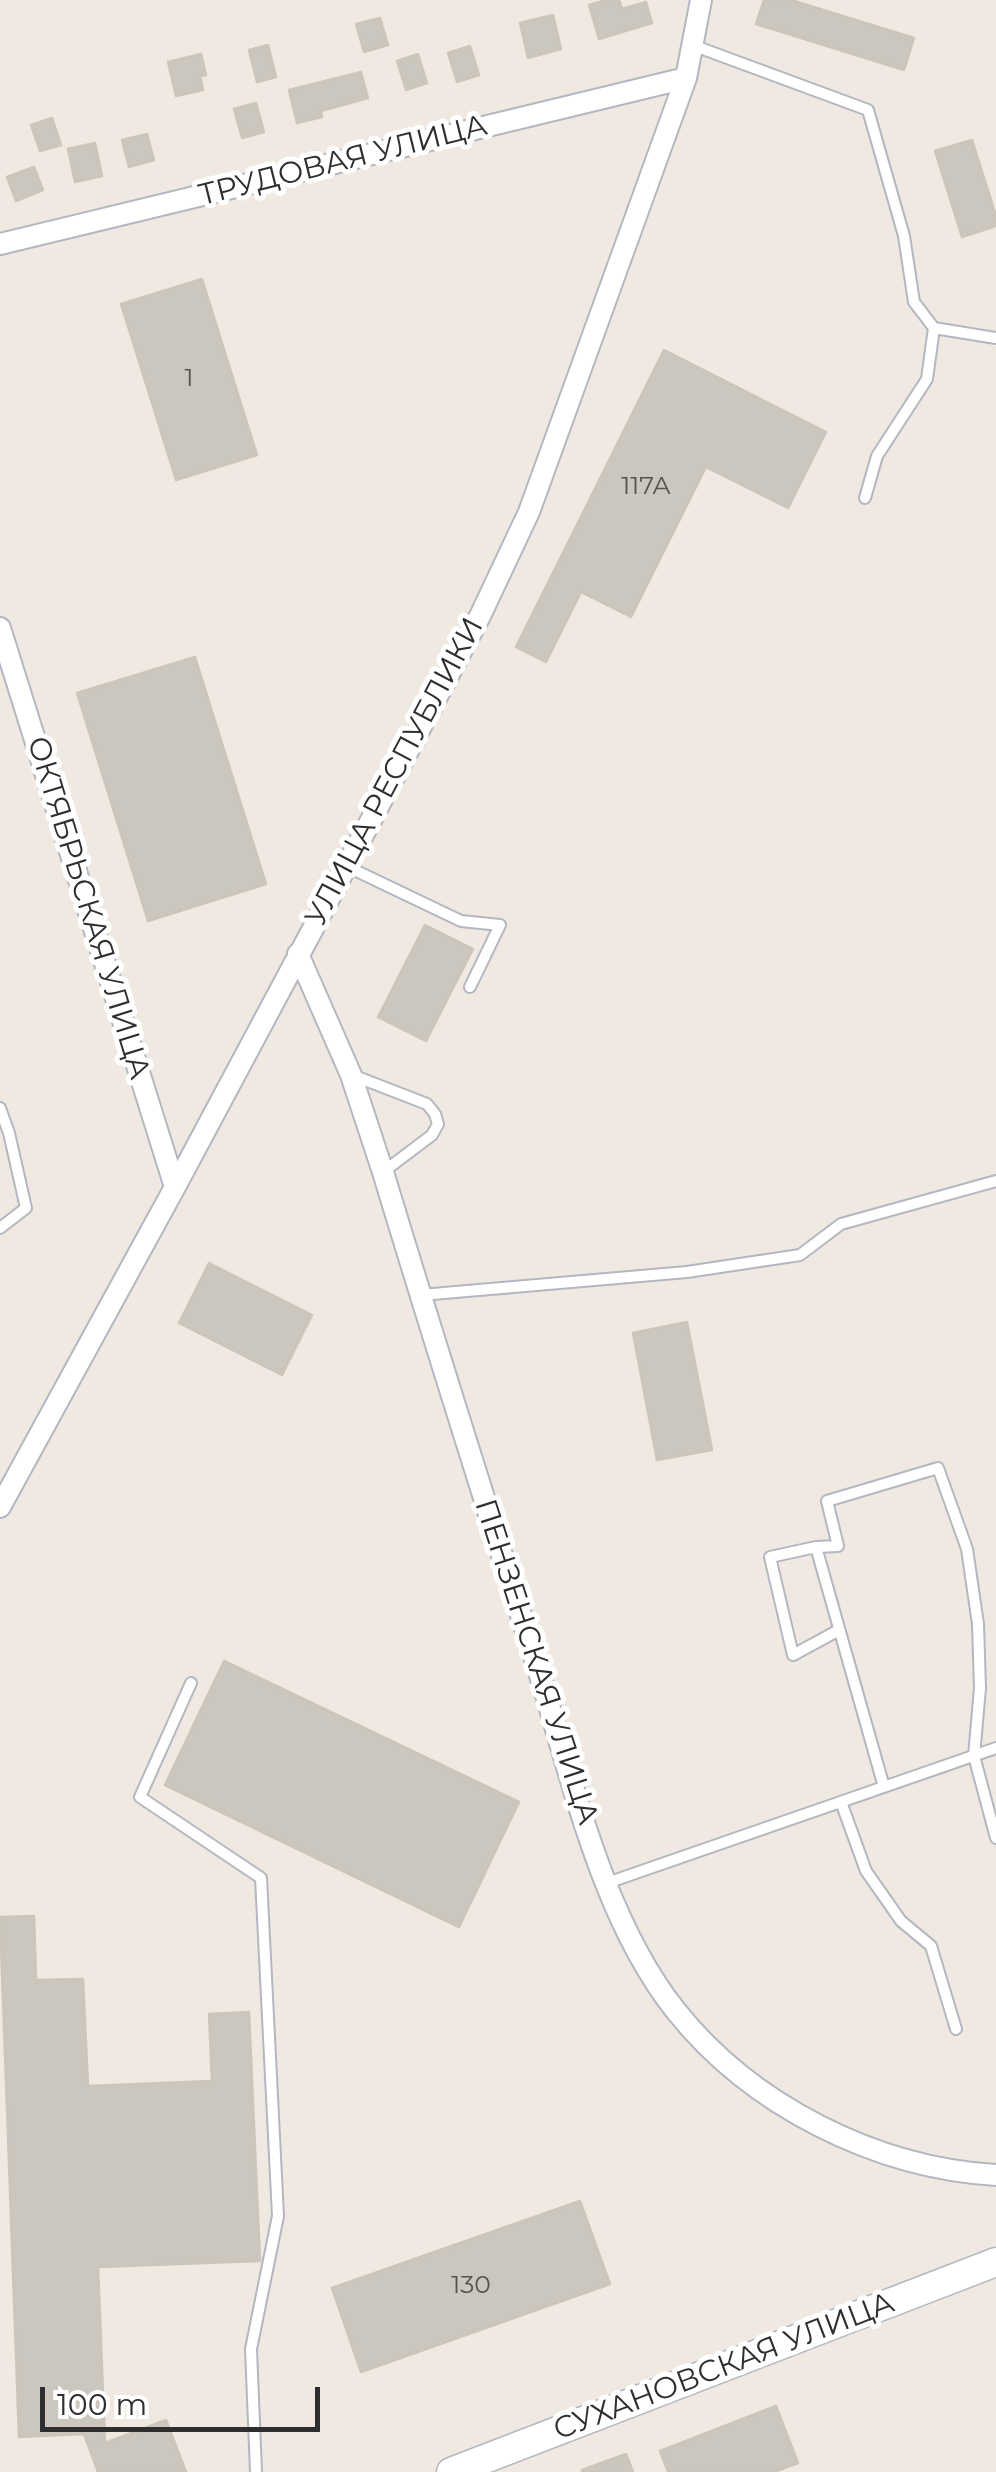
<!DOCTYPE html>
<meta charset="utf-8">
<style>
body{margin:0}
#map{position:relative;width:996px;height:2472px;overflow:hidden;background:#efe9e1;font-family:Montserrat,sans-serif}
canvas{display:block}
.scale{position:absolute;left:40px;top:2387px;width:280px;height:45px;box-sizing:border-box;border:5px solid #2e2e2e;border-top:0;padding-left:12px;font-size:30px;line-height:35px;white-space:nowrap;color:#2e2e2e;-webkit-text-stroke:8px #fff;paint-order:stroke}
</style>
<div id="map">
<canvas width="996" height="2472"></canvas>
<div class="scale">100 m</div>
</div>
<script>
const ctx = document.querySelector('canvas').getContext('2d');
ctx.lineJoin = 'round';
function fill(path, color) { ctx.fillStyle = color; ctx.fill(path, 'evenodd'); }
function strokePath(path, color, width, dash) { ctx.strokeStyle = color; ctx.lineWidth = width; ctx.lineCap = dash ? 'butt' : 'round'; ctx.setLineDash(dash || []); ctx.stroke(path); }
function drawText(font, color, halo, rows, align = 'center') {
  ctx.font = font + ' Montserrat,sans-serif'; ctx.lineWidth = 10; ctx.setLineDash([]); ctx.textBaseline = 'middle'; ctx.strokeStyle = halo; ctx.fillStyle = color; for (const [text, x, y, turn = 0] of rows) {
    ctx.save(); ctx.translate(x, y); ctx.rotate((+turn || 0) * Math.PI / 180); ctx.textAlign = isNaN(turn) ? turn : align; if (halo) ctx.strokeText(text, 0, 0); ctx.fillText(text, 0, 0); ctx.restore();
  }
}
const building = new Path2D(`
 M606,0H619L622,9L646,2L652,23L599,39L589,5Z
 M764,0H791L914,38L904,70L756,24Z
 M553,15L561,49L528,58L520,23Z
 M380,18L388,45L364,52L356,24Z
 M268,45L276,77L257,82L249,50Z
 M470,46L479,75L457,82L448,53Z
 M201,54L206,75L200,76L203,90L176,96L168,62Z
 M418,54L427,83L406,90L397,61Z
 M361,72L368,98L321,111L322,117L297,123L289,90Z
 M256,103L264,132L242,138L234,109Z
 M52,118L61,145L40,151L31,125Z
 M147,134L154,160L129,167L122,140Z
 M972,140L996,216V226L962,237L935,151Z
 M95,143L102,176L75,182L68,149Z
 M34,167L43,190L16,201L7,177Z
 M202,279L257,455L176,480L121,304Z
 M664,350L826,432L788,508L706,467L631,617L581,592L546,662L516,647Z
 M195,657L266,884L148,921L77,693Z
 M425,925L473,949L426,1041L378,1017Z
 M209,1263L312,1315L282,1375L179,1323Z
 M687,1322L712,1450L657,1460L633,1333Z
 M224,1661L519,1802L459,1927L165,1785Z
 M34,1916L36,1980L83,1979L88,2086L212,2081L209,2014L249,2012L260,2261L98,2267L105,2443L166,2420L186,2472H98L84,2434L19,2437L0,1917Z
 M580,2201L610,2284L361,2372L332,2288Z
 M776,2406L798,2463L774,2472H668L660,2451Z
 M626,2454L633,2472H582V2470Z`);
const lane = new Path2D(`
 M692,45L868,110L904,236L914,302L934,328L996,338
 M865,498L877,456L927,379L934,328
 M346,866L461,921L500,925L470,987
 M352,1075L427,1104L435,1114L438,1124L432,1135L383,1172
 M0,1108L9,1133L26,1208L0,1228
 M421,1295L687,1272L800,1255L841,1224L996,1181
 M816,1547L838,1546L827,1501L938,1468L967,1549L978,1624L980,1688L974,1756L996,1838
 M839,1630L793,1655L770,1557L816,1547L884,1787
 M191,1683L140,1797L261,1878L278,2216L251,2349L256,2472
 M841,1802L866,1871L901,1921L931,1946L956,2029
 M607,1883L996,1748`);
const street = new Path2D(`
 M0,244L686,78
 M0,628L175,1187
 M298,954L351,1075L383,1172C433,1338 486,1504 538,1669C573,1781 602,1918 676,2011C751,2105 875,2168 996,2175
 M0,1507L175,1187L480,616L529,512L686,78L701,0`);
const secondary = new Path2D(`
 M451,2472L996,2262`);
const numberNames = [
 ["1",189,379],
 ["117А",646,487],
 ["130",471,2286]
];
const streetNames = [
 ["ТРУДОВАЯ УЛИЦА",343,161,-14],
 ["УЛИЦА РЕСПУБЛИКИ",395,772,-62],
 ["ОКТЯБРЬСКАЯ УЛИЦА",88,908,73],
 ["ПЕНЗЕНСКАЯ УЛИЦА",536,1662,72],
 ["СУХАНОВСКАЯ УЛИЦА",724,2367,-21]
];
fill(building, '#cbc7bf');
strokePath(building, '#cbc5ba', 2.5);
strokePath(lane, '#b4b7c1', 14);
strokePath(street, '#b4b7c1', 24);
strokePath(secondary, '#b4b7c1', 31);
strokePath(lane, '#fff', 10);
strokePath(street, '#fff', 20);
strokePath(secondary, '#fff', 28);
drawText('25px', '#555452', null, numberNames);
drawText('30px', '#2e2e2e', '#fff', streetNames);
</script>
